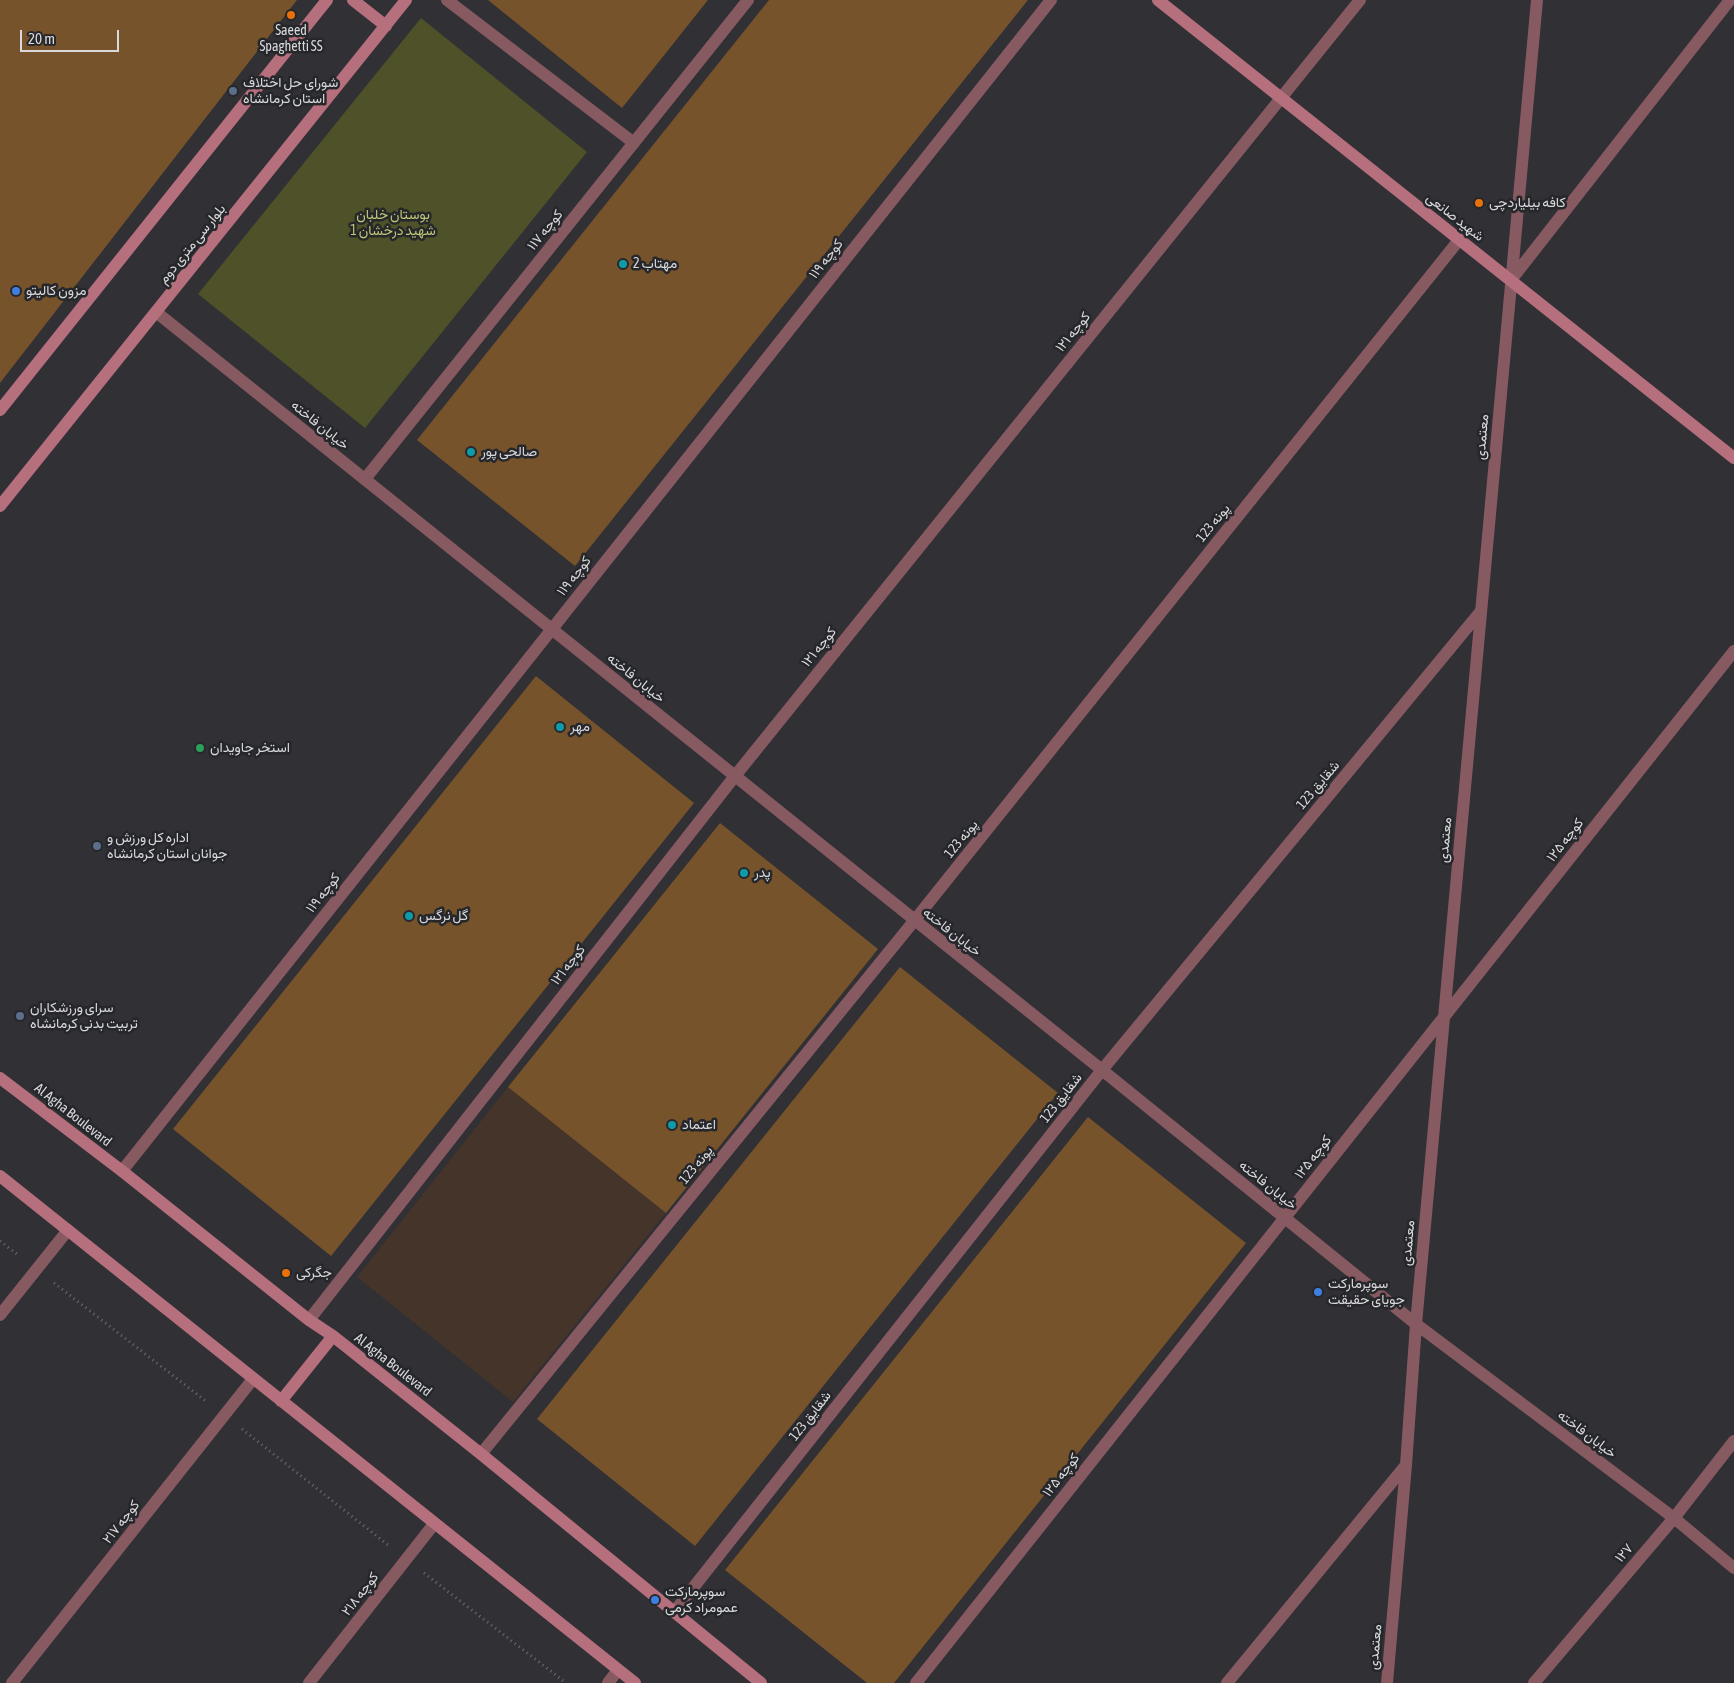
<!DOCTYPE html>
<meta charset="utf-8">
<style>
body{margin:0}
#map{position:relative;width:1734px;height:1683px;overflow:hidden;background:#303035;font-family:"Asap Condensed",sans-serif}
canvas{display:block}
.scale{position:absolute;left:20px;top:30px;width:99px;height:22px;box-sizing:border-box;border:2px solid #d9d9dc;border-top:0;padding-left:6px;font-size:15px;line-height:18px;white-space:nowrap;color:#d9d9dc;-webkit-text-stroke:4px #26272b;paint-order:stroke}
</style>
<div id="map">
<canvas width="1734" height="1683"></canvas>
<div class="scale">20 m</div>
</div>
<script>
const ctx = document.querySelector('canvas').getContext('2d');
ctx.lineJoin = 'round';
function fill(path, color) { ctx.fillStyle = color; ctx.fill(path, 'evenodd'); }
function strokePath(path, color, width, dash) { ctx.strokeStyle = color; ctx.lineWidth = width; ctx.lineCap = dash ? 'butt' : 'round'; ctx.setLineDash(dash || []); ctx.stroke(path); }
function drawText(font, color, halo, rows, align = 'center') {
  ctx.font = font + ' "Asap Condensed",Vazirmatn,sans-serif'; ctx.lineWidth = 5; ctx.setLineDash([]); ctx.textBaseline = 'middle'; ctx.strokeStyle = halo; ctx.fillStyle = color; for (const [text, x, y, turn = 0] of rows) {
    ctx.save(); ctx.translate(x, y); ctx.rotate((+turn || 0) * Math.PI / 180); ctx.textAlign = isNaN(turn) ? turn : align; if (halo) ctx.strokeText(text, 0, 0); ctx.fillText(text, 0, 0); ctx.restore();
  }
}
const education = new Path2D(`
 M508,1087L666,1213L513,1402L357,1277Z`);
const green = new Path2D(`
 M421,18L587,152L365,428L198,294Z`);
const building = new Path2D(`
 M0,0H297L0,383Z
 M488,0H708L622,108Z
 M769,0H1028L575,566L417,440Z
 M536,676L694,803L331,1256L173,1129Z
 M720,823L878,949L666,1213L508,1087Z
 M900,967L1058,1093L695,1546L537,1419Z
 M1088,1117L1246,1243L894,1683H867L725,1570Z`);
const path = new Path2D(`
 M0,1241L18,1255
 M54,1283L207,1402
 M242,1429L388,1545
 M424,1573L566,1683`);
const street = new Path2D(`
 M447,0L634,143
 M1511,280L1730,0
 M156,312L1102,1070L1416,1324L1674,1518L1734,1568
 M365,479L748,0
 M122,1171L1051,0
 M0,1315L68,1230
 M309,1320L735,776L1360,0
 M481,1454L914,921L1459,240
 M674,1612L1102,1070L1481,611
 M12,1683L253,1379
 M309,1683L434,1524
 M608,1683L618,1670
 M916,1683L1734,651
 M1227,1683L1406,1465
 M1387,1683L1406,1465L1416,1324L1537,0
 M1534,1683L1674,1518L1734,1441`);
const secondary = new Path2D(`
 M353,0L386,26
 M1158,0L1734,458
 M0,410L327,0
 M0,506L406,0
 M0,1078L122,1171L309,1320L333,1336L481,1454L761,1683
 M0,1176L635,1683
 M281,1401L333,1336`);
const markers = [
 [291,15,5,"#e8710a"],
 [233,91,5,"#5c6f8a"],
 [1479,203,5,"#e8710a"],
 [623,264,5,"#0f9aa8"],
 [16,291,5,"#3f7fe0"],
 [471,452,5,"#0f9aa8"],
 [560,727,5,"#0f9aa8"],
 [200,748,5,"#2e9e5b"],
 [97,846,5,"#5c6f8a"],
 [744,873,5,"#0f9aa8"],
 [409,916,5,"#0f9aa8"],
 [20,1016,5,"#5c6f8a"],
 [672,1125,5,"#0f9aa8"],
 [286,1273,5,"#e8710a"],
 [1318,1292,5,"#3f7fe0"],
 [655,1600,5,"#3f7fe0"]
];
const poiNames = [
 ["Saeed",291,31,"center"],
 ["Spaghetti SS",291,47,"center"],
 ["شورای حل اختلاف",243,83],
 ["استان کرمانشاه",243,99],
 ["کافه بیلیاردچی",1489,203],
 ["مهتاب 2",633,264],
 ["مزون کالیتو",26,291],
 ["صالحی پور",481,452],
 ["مهر",570,727],
 ["استخر جاویدان",210,748],
 ["اداره کل ورزش و",107,838],
 ["جوانان استان کرمانشاه",107,854],
 ["پدر",754,873],
 ["گل نرگس",419,916],
 ["سرای ورزشکاران",30,1008],
 ["تربیت بدنی کرمانشاه",30,1024],
 ["اعتماد",682,1125],
 ["جگرکی",296,1273],
 ["سوپرمارکت",1328,1284],
 ["جویای حقیقت",1328,1300],
 ["سوپرمارکت",665,1592],
 ["عمومراد کرمی",665,1608]
];
const parkNames = [
 ["بوستان خلبان",393,215],
 ["شهید درخشان 1",393,231]
];
const streetNames = [
 ["شهید صانعی",1455,217,38],
 ["کوچه ۱۱۷",545,230,-51],
 ["بلوار سی متری دوم",192,244,-51],
 ["کوچه ۱۱۹",826,259,-52],
 ["کوچه ۱۲۱",1073,332,-51],
 ["خیابان فاخته",320,425,39],
 ["معتمدی",1482,437,-85],
 ["123 پونه",1213,523,-51],
 ["کوچه ۱۱۹",574,576,-52],
 ["کوچه ۱۲۱",819,647,-51],
 ["خیابان فاخته",636,678,39],
 ["123 شقایق",1318,785,-50],
 ["123 پونه",961,839,-51],
 ["معتمدی",1445,840,-85],
 ["کوچه ۱۲۵",1565,840,-52],
 ["کوچه ۱۱۹",323,893,-52],
 ["خیابان فاخته",952,932,38],
 ["کوچه ۱۲۱",568,965,-52],
 ["123 شقایق",1061,1098,-52],
 ["Al Agha Boulevard",73,1115,38],
 ["کوچه ۱۲۵",1313,1157,-52],
 ["123 پونه",696,1165,-51],
 ["خیابان فاخته",1268,1185,39],
 ["معتمدی",1408,1243,-85],
 ["Al Agha Boulevard",393,1365,38],
 ["123 شقایق",810,1416,-52],
 ["خیابان فاخته",1587,1434,37],
 ["کوچه ۱۲۵",1061,1475,-52],
 ["کوچه ۲۱۷",121,1522,-52],
 ["۱۲۷",1624,1553,-50],
 ["کوچه ۲۱۸",360,1594,-52],
 ["معتمدی",1375,1647,-85]
];
fill(education, '#45342a');
fill(green, '#4f5228');
fill(building, '#77532b');
strokePath(path, '#6d6d72', 3, [1, 4]);
strokePath(street, '#875a62', 12);
strokePath(secondary, '#b66f7d', 12);
for (const [x, y, r, color] of markers) { const dot = new Path2D(); dot.arc(x, y, r, 0, 2 * Math.PI); ctx.fillStyle = color; ctx.fill(dot); strokePath(dot, '#26272b', 2); }
drawText('14px', '#d9d9dc', '#26272b', poiNames, 'left');
drawText('14px', '#bfc675', '#26272b', parkNames);
drawText('14px', '#d9d9dc', '#26272b', streetNames);
</script>
